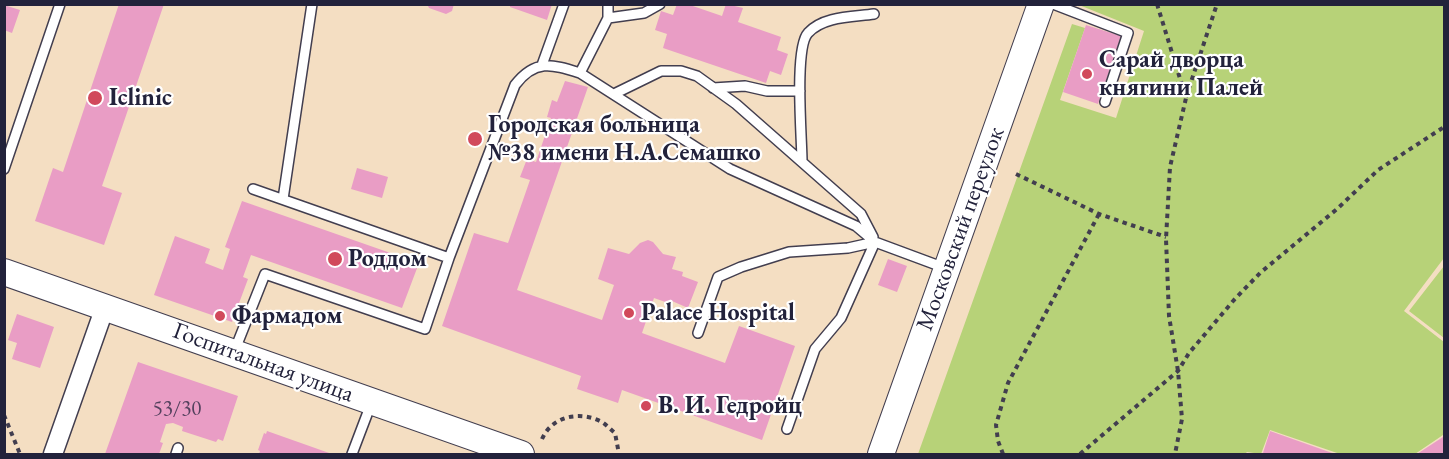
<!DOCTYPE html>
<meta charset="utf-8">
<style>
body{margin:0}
#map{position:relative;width:1449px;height:459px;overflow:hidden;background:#f4dec2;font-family:"EB Garamond",serif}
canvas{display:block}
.frame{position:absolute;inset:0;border:6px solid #22223b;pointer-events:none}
</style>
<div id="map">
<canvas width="1449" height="459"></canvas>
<div class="frame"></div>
</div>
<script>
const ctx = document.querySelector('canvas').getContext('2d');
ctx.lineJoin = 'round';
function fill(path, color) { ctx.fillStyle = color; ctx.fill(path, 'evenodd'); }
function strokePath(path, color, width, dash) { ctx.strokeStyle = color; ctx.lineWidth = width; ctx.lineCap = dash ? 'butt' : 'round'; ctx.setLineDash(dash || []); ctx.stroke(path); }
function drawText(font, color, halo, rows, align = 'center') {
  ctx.font = font + ' "EB Garamond",serif'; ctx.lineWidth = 4.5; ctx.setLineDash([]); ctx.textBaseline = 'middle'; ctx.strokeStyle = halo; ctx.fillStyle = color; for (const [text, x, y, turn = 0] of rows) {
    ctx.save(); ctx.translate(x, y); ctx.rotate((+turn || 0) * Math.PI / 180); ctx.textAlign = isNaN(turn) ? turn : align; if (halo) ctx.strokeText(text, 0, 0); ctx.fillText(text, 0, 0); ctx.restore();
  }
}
const green = new Path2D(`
 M1079,5H1444V258L1404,311L1444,342V437L1443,435L1415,454H1340L1270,430L1261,454L1247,452L1245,454H918L1072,24L1085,28L1060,100L1116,118L1144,31Z
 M1444,266V338L1409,311Z`);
const building = new Path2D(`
 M119,4H164L102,186L122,193L104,245L35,221L53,168L63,172Z
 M427,4H454L452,11L446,14L429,8Z
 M510,4H552L547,20L510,7Z
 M677,4H687L722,16L726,4L743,8L738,22L781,37L777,50L788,54L781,75L770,71L766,83L663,48L667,34L655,30L661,11L673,15Z
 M4,5L20,10L12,33L4,30Z
 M1086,25L1121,36L1098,104L1063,92Z
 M565,81L588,87L517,290L602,320L614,285L598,279L608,248L629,254L640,243L648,240L653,242L663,254L676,257L672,269L683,272L682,276L698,282L688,308L672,301L671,304L654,298L642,333L725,363L739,326L795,346L762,440L622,390L618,403L577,389L581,376L442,326L474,233L508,243L530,180L520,177L527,159L536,162L551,118L547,117L552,100L557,102Z
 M357,168L388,177L382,198L351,189Z
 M242,201L419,263L402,308L251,255L243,277L248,279L232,322L154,295L175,236L210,249L205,263L223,270L230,249L225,247Z
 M888,259L907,266L897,292L878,285Z
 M17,314L54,327L40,368L12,359L17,343L8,340Z
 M138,362L238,396L223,441L218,439L216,442L182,431L183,427L173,423L166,424L160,442L163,443L159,454H105Z
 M267,431L332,454H259L260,451L258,450L264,433L266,434Z
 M1270,431L1335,454H1267L1263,453Z
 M1443,437L1444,454H1417Z`);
const path = new Path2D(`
 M1157,4L1186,98L1170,167L1166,239L1169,316L1178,371L1182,419L1175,454
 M1186,97L1217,4
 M1016,174L1099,214L1166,237
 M4,415L20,454
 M542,439C552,416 579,411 600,421C605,423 610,429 615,433L619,454
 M1003,454L998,441L996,425L1008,383L1099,214
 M1080,454L1178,371L1189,353L1234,300L1260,273L1337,209L1378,170L1444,127`);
const lane = new Path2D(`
 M1053,4L1128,33L1105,102
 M608,18V4
 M542,65L564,4
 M580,73L608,18L644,13L660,4
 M713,88L745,86L767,91H800
 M614,94L661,71H681L697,76L736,104L861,214L873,237
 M802,162C802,139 794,48 808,33C823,16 853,17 874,14
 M4,169L60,4
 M253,189L449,258
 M283,199L312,4
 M698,333L718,277L741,267L789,252L848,248L875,242
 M234,352L265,274L425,329L449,258L515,85C535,59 551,64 580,73L730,169L856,226L875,242L945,268
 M787,429L815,349L841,318L875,242
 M176,454L178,448
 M352,454L371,404`);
const street = new Path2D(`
 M53,454L105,307`);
const secondary = new Path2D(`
 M4,272L521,454
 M881,454L1041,4`);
const markers = [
 [1087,74,6,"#d1495b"],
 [95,98,8,"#d1495b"],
 [475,139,8,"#d1495b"],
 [335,259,8,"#d1495b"],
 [629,313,6,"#d1495b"],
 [220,316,6,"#d1495b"],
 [646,406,6,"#d1495b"]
];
const numberNames = [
 ["53/30",177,409]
];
const poiNames = [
 ["Сарай дворца",1099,60],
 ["княгини Палей",1099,88],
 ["Iclinic",109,98],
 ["Городская больница",488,125],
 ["№38 имени Н.А.Семашко",488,153],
 ["Роддом",348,259],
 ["Palace Hospital",641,313],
 ["Фармадом",232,316],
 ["В. И. Гедройц",658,406]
];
const streetNames = [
 ["Московский переулок",961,229,-70],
 ["Госпитальная улица",263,363,20]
];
fill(green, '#b7d278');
fill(building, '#e99dc5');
strokePath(lane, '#423e4f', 12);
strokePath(street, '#423e4f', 21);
strokePath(secondary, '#423e4f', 28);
strokePath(path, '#423e4f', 4, [4.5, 4.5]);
strokePath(lane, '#fff', 9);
strokePath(street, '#fff', 18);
strokePath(secondary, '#fff', 26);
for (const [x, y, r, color] of markers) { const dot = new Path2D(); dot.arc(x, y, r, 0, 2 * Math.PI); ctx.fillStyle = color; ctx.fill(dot); strokePath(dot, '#fff', 2); }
drawText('21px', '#54415e', null, numberNames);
drawText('bold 24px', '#22223b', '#fff', poiNames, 'left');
drawText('24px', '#22223b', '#fff', streetNames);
</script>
